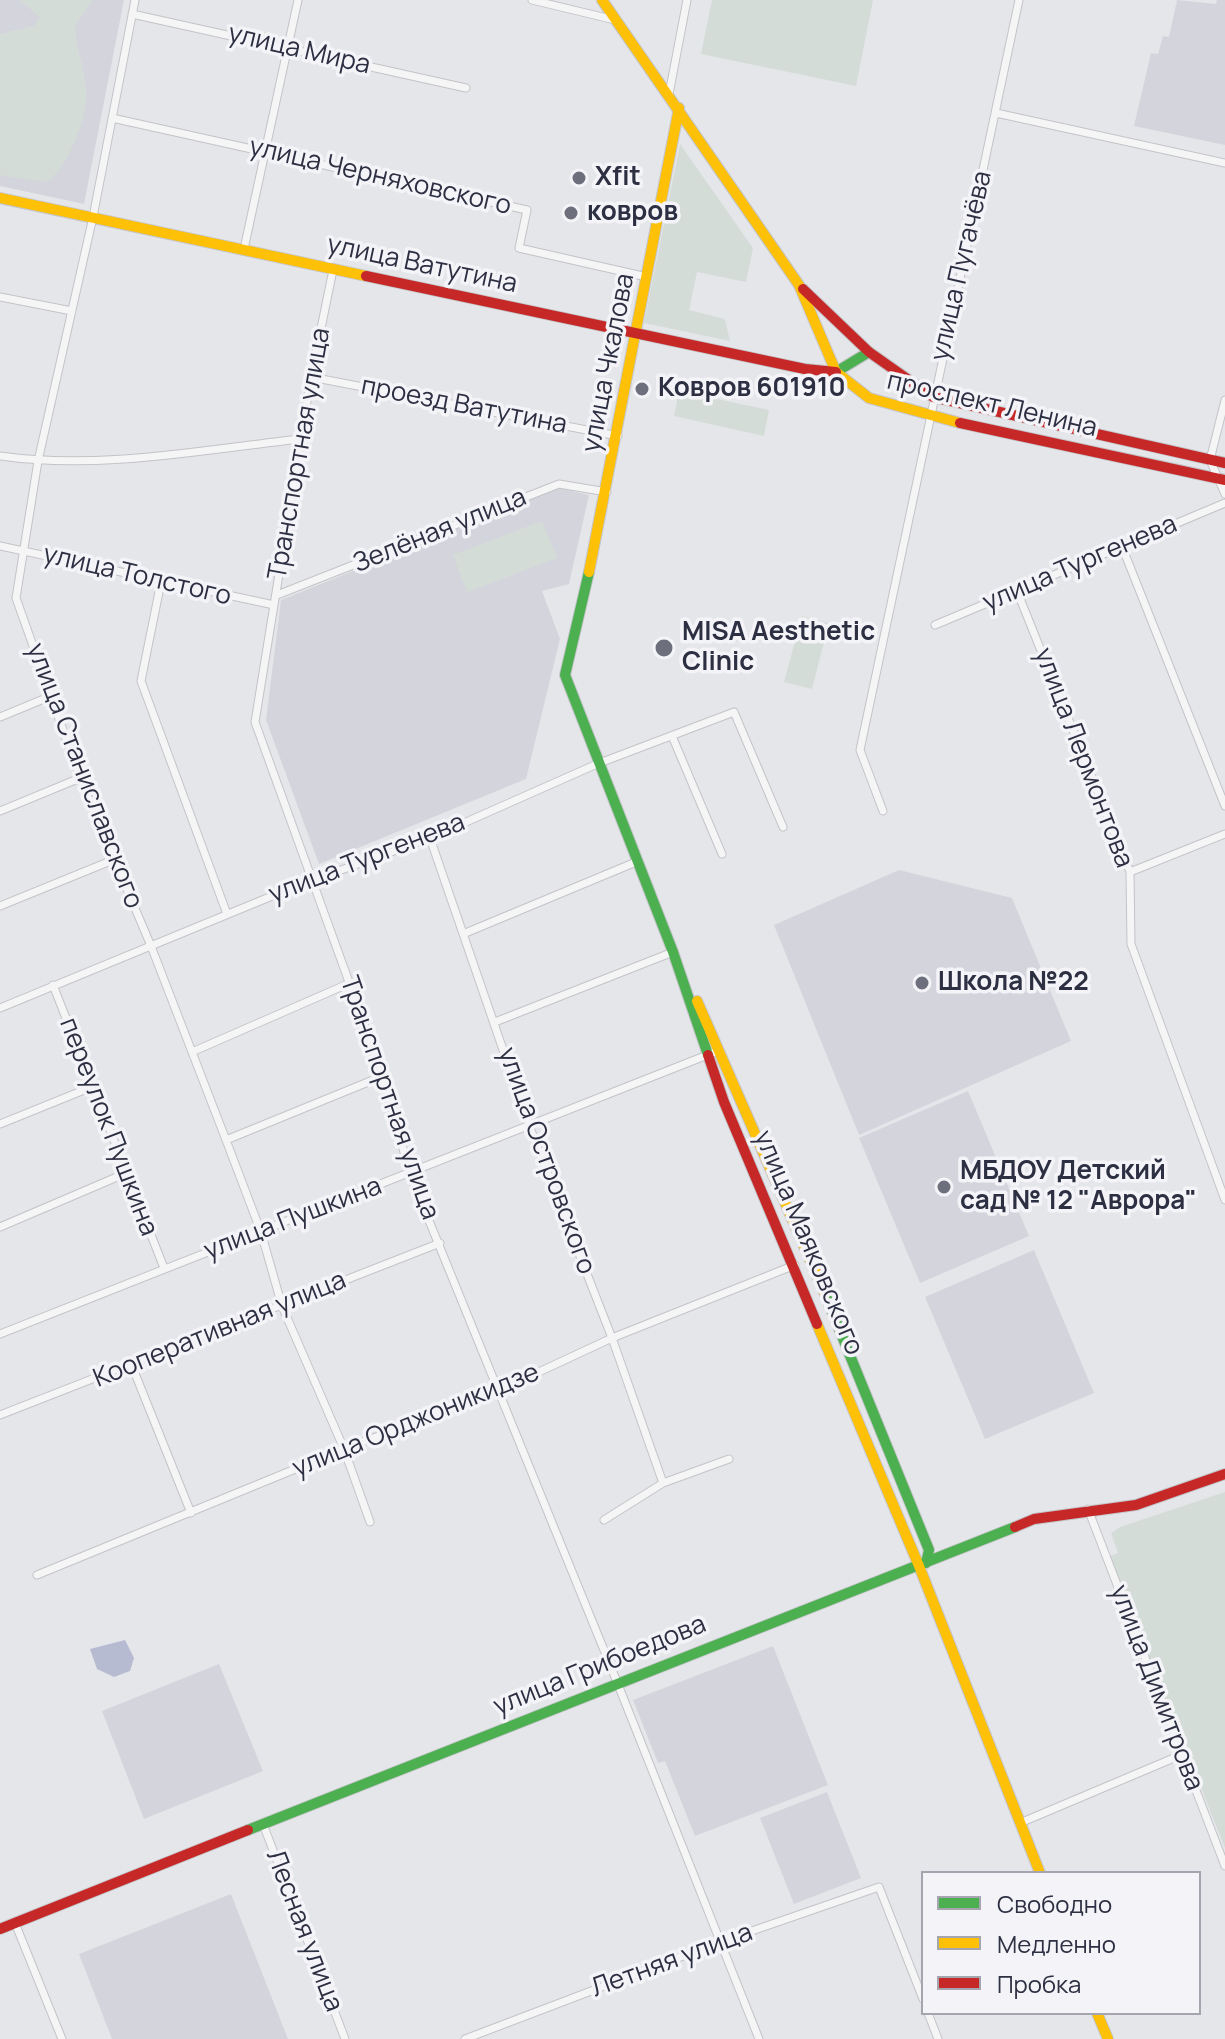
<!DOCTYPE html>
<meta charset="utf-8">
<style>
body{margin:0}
#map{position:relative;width:1225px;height:2039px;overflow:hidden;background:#e5e6ea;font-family:Manrope,sans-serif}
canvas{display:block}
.legend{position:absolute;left:921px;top:1871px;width:280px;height:144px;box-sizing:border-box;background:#f4f4f8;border:2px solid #a4a5af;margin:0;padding:10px 14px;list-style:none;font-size:24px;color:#2d2f42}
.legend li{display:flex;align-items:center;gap:16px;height:40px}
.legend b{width:40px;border:2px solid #a4a5af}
</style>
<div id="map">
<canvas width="1225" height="2039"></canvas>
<ul class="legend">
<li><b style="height:10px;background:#4caf50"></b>Свободно</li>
<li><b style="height:10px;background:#ffc107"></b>Медленно</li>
<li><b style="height:10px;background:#c62828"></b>Пробка</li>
</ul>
</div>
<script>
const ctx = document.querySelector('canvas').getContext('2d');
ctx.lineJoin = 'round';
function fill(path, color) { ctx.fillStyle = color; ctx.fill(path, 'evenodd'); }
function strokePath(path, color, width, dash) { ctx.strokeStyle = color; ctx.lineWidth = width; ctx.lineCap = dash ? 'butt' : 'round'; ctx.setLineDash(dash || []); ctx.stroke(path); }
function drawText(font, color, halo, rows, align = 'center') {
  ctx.font = font + ' Manrope,sans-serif'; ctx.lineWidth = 7; ctx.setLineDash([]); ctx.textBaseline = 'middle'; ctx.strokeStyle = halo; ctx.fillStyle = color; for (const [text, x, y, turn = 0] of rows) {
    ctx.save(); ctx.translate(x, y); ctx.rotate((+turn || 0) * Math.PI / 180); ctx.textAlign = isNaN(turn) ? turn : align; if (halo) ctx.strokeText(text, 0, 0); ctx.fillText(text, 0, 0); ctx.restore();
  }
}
const built = new Path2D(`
 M0,0H124L84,204L0,186Z
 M1177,0L1216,4L1217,0H1225V145L1134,126L1151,53L1158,54L1163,36L1169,37Z
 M559,488L589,495L569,584L542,591L560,639L526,779L319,864L266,720L281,600Z
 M899,870L1012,898L1071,1041L859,1135L774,925Z
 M968,1091L1029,1236L920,1283L859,1138Z
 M1034,1250L1094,1393L985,1439L925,1297Z
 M773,1646L828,1785L695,1836L665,1761L658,1763L633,1700Z
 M219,1664L263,1771L144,1819L102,1711Z
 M827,1792L861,1878L794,1904L760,1818Z
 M231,1894L288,2039H112L79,1954Z`);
const green = new Path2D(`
 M19,0H93L75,26C75,51 88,74 86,100C85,123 65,173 46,182L0,175V34L34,26L40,17Z
 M712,0H873L856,86L701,54Z
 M680,144L753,248L746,282L697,272L689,310L725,319L730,341L644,323Z
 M679,391L769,410L764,436L674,416Z
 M542,521L557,558L467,592L453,555Z
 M802,616L829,623L812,689L784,682Z
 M1225,1492V1848L1109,1557L1118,1553L1111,1533L1120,1527Z`);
const water = new Path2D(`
 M125,1640L134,1658L130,1671L114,1677L97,1669L90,1649Z`);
const street = new Path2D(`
 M135,0L93,217L38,461L16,598L80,778L151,946L226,1140L261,1232L282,1306L344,1449L370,1522
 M532,0L615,20
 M132,14L466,88
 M669,94L687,0
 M996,113L1225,163
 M112,118L527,210L519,248L647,277
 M244,249L298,0
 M333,270L311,377L255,722L383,1076L410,1174L617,1682L759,2039
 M0,297L72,311
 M311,377L618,436
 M1225,400L1210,460L1225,494
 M0,456C98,470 202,450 300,439
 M1121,544L1225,806
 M0,546L274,605
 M161,582L141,681L227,914
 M1017,591L1130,872L1131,944L1225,1200
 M277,595L559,484L607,492
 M935,625L1225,503
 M0,717L51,696
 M672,736L722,854
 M0,811L80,778
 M883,811L860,750L1019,0
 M430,838L530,1128L612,1338L663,1483
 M1130,872L1225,834
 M0,906L113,860
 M463,934L636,862
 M53,985L164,1268
 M0,1008L294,887L430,838L597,764L734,712L783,827
 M495,1022L673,952
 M192,1052L350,983
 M0,1124L94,1086
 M226,1140L383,1076
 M0,1227L124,1174
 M0,1334L720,1050
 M132,1366L191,1513
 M0,1415L440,1243
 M1088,1509L1225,1866
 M604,1520L663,1483L729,1459
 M37,1575L344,1449L498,1391L612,1338L795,1265
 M1020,1823L1181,1755
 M263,1824L345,2039
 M15,1923L62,2039
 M928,2013L938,2039
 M465,2039L720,1942L879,1887L923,1999`);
const fast = new Path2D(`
 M836,372L869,352
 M589,572L565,675L673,952L708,1055
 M825,1294L929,1550L926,1563
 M248,1830L1015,1527`);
const slow = new Path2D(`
 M602,0L799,285L836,372L869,398L960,423
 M0,198L366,276
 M589,572L679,108
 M697,1001L825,1294
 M817,1324L919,1566L1040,1873
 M1097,2013L1108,2039`);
const jam = new Path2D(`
 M366,276L805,369L836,372
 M803,289L869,352L933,397L1225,463
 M960,423L1225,480
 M708,1055L724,1102L817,1324
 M1015,1527L1034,1519L1136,1505L1225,1474
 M0,1929L248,1830`);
const markers = [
 [579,178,8,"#6d6f7d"],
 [571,213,8,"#6d6f7d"],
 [642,389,8,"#6d6f7d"],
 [664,648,10,"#6d6f7d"],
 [922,983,8,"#6d6f7d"],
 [944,1187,8,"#6d6f7d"]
];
const streetNames = [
 ["улица Мира",299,50,13],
 ["улица Черняховского",380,177,13],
 ["улица Ватутина",422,265,12],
 ["улица Пугачёва",962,266,-77],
 ["улица Чкалова",609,363,-79],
 ["проспект Ленина",992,405,13],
 ["проезд Ватутина",464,406,11],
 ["Транспортная улица",300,454,-80],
 ["Зелёная улица",440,531,-22],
 ["улица Тургенева",1080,564,-23],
 ["улица Толстого",137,576,13],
 ["улица Лермонтова",1083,758,69],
 ["улица Станиславского",84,776,69],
 ["улица Тургенева",367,859,-21],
 ["Транспортная улица",389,1098,71],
 ["переулок Пушкина",108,1127,69],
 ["улица Островского",546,1161,70],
 ["улица Пушкина",293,1219,-21],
 ["улица Маяковского",808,1243,67],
 ["Кооперативная улица",220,1330,-22],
 ["улица Орджоникидзе",416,1421,-22],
 ["улица Грибоедова",600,1666,-22],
 ["улица Димитрова",1156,1688,69],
 ["Лесная улица",304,1931,69],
 ["Летняя улица",672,1961,-20]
];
const poiNames = [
 ["Xfit",595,178],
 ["ковров",587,213],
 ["Ковров 601910",658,389],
 ["MISA Aesthetic",682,633],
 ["Clinic",682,663],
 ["Школа №22",938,983],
 ["МБДОУ Детский",960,1172],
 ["сад № 12 \"Аврора\"",960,1202]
];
fill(built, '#d4d5dc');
fill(green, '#d4dcd7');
fill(water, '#b7bbd2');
strokePath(street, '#c3c4c8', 9);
strokePath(fast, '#c3c4c8', 12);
strokePath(slow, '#c3c4c8', 12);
strokePath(jam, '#c3c4c8', 12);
strokePath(street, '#f5f5f6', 7);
strokePath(fast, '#4caf50', 10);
strokePath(slow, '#ffc107', 10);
strokePath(jam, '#c62828', 10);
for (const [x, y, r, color] of markers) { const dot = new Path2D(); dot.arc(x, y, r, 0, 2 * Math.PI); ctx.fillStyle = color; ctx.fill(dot); strokePath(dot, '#f4f4f8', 3); }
drawText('26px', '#2d2f42', '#f4f4f8', streetNames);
drawText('bold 26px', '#2d2f42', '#f4f4f8', poiNames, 'left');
</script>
